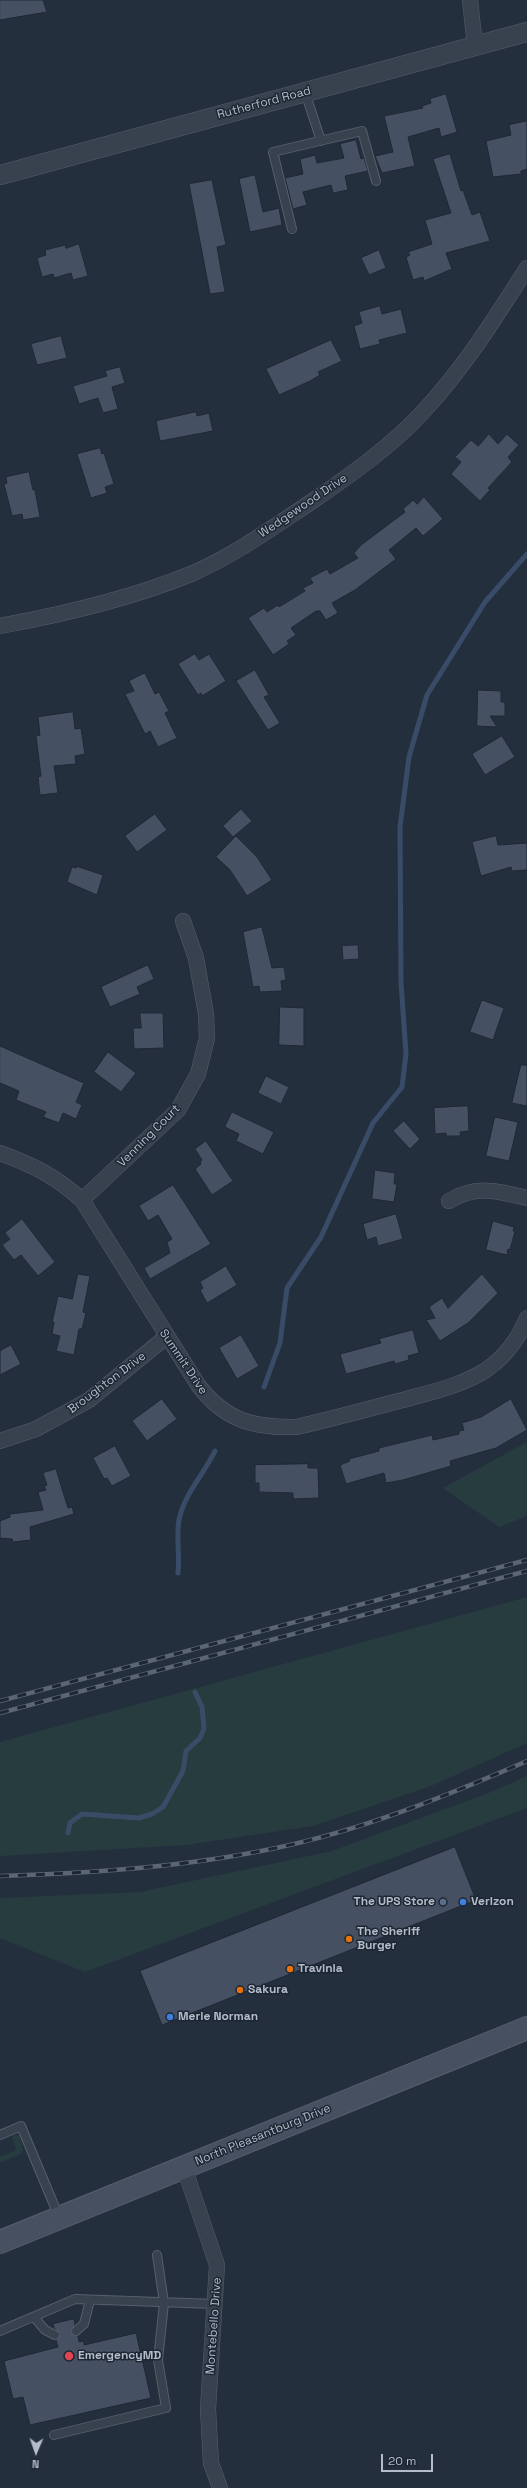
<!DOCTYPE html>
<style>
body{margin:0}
#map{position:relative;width:527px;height:2488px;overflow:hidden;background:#242f3e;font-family:"Space Grotesk",sans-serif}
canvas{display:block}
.north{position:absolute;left:16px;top:2432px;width:40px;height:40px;-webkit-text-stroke:3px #1d2633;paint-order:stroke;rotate:182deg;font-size:11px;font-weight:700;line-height:16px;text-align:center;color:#b4bcc9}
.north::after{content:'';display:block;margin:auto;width:14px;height:18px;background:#b4bcc9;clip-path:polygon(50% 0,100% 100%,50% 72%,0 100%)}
.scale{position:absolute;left:381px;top:2454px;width:52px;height:18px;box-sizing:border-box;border:2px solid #b4bcc9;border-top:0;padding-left:5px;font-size:12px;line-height:14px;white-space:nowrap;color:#b4bcc9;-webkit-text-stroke:3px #1d2633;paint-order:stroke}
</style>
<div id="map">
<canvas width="527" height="2488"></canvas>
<div class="north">N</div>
<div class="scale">20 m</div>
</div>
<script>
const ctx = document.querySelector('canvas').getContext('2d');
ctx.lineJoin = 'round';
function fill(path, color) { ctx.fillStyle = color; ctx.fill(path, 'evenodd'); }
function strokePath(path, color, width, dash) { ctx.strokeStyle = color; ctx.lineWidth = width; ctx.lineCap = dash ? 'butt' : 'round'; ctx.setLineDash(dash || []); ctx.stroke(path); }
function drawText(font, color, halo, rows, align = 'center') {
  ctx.font = font + ' "Space Grotesk",sans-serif'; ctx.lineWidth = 3; ctx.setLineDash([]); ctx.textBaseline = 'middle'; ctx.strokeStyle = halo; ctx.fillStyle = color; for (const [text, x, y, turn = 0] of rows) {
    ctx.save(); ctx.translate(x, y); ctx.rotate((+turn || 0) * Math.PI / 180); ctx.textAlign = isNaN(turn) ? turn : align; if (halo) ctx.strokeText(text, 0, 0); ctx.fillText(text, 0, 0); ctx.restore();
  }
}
const green = new Path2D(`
 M527,1442V1516L499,1527L443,1488Z
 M527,1597V1743L431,1786L313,1826L186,1845L0,1856V1742Z
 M527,1776V1808L85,1972L0,1938V1898L140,1892L332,1851L491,1792Z
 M15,2134L19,2136L23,2148L22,2153L0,2163V2157L16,2150L12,2137Z`);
const stream = new Path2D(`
 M264,1387L280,1343L287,1288L321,1237L373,1123L402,1087L406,1054L401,982L400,827L409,757L427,695L485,602L527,554
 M178,1573C180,1555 176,1538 179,1520C184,1494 204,1474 215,1451
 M68,1833L70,1823L82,1814L139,1818L152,1814L163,1807L183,1771L186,1751L200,1738L204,1729L202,1707L195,1692`);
const building = new Path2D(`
 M0,0H43L47,12L0,20Z
 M446,94L457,132L441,137L439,128L408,137L415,166L382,173L375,156L393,152L384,116L423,108L422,106L431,103L430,99Z
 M527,121V169L521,171V174L493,177L486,141L511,135L509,125Z
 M356,140L361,159L364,158L368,171L345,176L348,190L333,193L331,185L303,192L307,205L293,209L285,178L303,174L300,159L315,155L317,163L344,158L340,144Z
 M450,154L461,191L463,190L472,215L480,212L490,241L446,253L452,269L424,281L423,277L413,280L406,257L410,255L408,252L432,244L425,220L451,213L433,159Z
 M255,175L263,212L279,208L282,225L250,232L239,179Z
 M212,180L226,245L217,247L225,292L210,294L189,184Z
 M79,244L88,276L73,280L71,273L54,278L53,274L42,277L37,258L46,255L45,250L65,245L66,248Z
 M379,250L386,268L369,275L361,258Z
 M380,306L382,314L401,309L407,333L379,340L380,344L360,349L354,326L362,323L359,312Z
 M61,336L67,358L37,365L31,344Z
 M331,340L342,361L318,372L320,375L310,381L279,395L266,369Z
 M120,367L125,383L112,387L118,409L103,413L98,398L79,404L73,386L107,376L105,371Z
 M196,412L197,416L209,413L213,431L160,441L156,421Z
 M489,434L498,444L507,434L519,445L508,457L512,462L488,488L490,490L480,501L451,474L461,462L455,457L471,440L478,446Z
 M100,448L102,454L104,453L114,484L105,487L107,493L91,498L77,454Z
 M29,472L33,490H35L40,517L23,520L22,514L12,516L4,484L7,483L6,477Z
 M424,497L443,519L423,536L416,528L389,550L396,559L355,590L332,603L338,613L326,620L320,611H316L291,628L296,635L287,641L289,644L273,655L248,618L264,608L267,612L278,605L279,607L305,591L303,588L313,583L310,578L327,569L330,574L358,558L354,553L361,545L405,512L403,509L413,500L417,504Z
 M195,654L199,660L209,654L226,681L202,696L201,693L198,695L178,664Z
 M255,670L269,695L264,697L280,723L268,730L236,681Z
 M145,673L155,694L159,692L169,711L165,713L177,738L158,747L150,731L145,734L125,694L134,691L129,681Z
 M478,690L501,691V702H505V716H490L497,727L477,726Z
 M73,712L75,729L81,728L85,754L75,756L76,764L54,766L58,793L40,795L38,777L41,776L36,736L40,735L38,717Z
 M502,736L515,757L485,775L472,754Z
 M241,809L252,821L233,837L223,826Z
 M155,814L167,830L137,852L125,836Z
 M236,836L257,857L272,880L247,896L230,870L216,857Z
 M496,836L498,845L527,843V870L512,871L511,867L481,876L472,842Z
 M76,866L103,875L97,895L67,882L72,867L76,868Z
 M262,927L272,968L284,967L286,980L281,981L282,991L260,992L259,986L253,987L243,932Z
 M358,945L359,959L343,960L342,946Z
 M148,965L154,979L137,987L140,994L110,1007L101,987Z
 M482,1000L504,1008L493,1040L470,1032Z
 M280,1007L304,1008V1046L279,1045Z
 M140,1013H163L164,1048L134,1049L133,1028H141Z
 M0,1046L84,1083L76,1102L82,1105L76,1119L63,1113L59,1123L43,1117L46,1112L16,1100L19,1091L0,1083Z
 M108,1052L136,1073L121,1092L94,1072Z
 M521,1065H527V1106L512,1103Z
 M266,1076L289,1087L281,1104L258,1093Z
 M468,1106L469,1131L460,1132L461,1136H446V1133L435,1134L434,1108Z
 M232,1112L274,1132L263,1154L236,1141L239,1134L225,1127Z
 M495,1117L518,1122L509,1161L486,1156Z
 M404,1121L420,1139L410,1149L393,1131Z
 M206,1141L233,1181L212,1195L195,1169L201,1164L200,1162L202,1160L195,1149Z
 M375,1170L395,1173L394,1184H397L394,1202L372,1199Z
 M173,1185L211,1244L150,1279L144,1268L170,1253L167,1242L172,1239L158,1215L148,1221L139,1206Z
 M396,1214L403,1239L378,1246L376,1237L367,1240L363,1224Z
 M22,1219L55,1262L38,1276L21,1255L14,1260L2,1245L10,1239L5,1233Z
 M493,1221L514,1227L513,1231H515L510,1250L508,1249L507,1255L486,1250Z
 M226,1266L237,1285L207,1303L200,1290L203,1288L200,1282Z
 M78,1274L90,1276L83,1312L86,1313L82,1329H79L74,1355L56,1351L60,1336L52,1334L54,1322L52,1323L58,1296L72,1299Z
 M482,1274L498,1293L468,1323L440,1341L426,1320L435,1318L429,1307L442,1298L448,1308Z
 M413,1330L419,1353L408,1356L409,1360L395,1364L394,1361L346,1374L340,1354L381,1343L379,1339Z
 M241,1335L259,1366L237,1379L219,1348Z
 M11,1345L21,1364L0,1375V1351Z
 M162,1399L177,1419L147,1441L132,1421Z
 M511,1399L527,1430L496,1448L450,1461L451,1466L403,1480L386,1483L384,1473L346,1484L340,1465L350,1461L349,1459L379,1451V1448L432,1435L433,1440L459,1434V1431L464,1430L462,1423L481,1417Z
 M115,1446L131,1476L112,1486L107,1478L104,1479L93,1458Z
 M308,1464V1468H318L319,1498L293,1499V1493L259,1492V1483H255V1465Z
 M56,1469L68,1508L72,1507L74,1514L30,1527L31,1540L13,1542L12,1539L0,1538V1521L10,1517V1514L43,1510L38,1492L46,1490L44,1486L47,1485L43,1473Z
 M455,1847L476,1900L162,2025L140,1971Z
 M74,2319L75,2325L71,2332L78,2336L79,2342L84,2341V2345L136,2333L151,2398L30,2425L23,2397L13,2399L4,2361L58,2347L56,2340L60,2334L54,2328L53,2324Z`);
const service = new Path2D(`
 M305,92L321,141
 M292,229L273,152L362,131L376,181
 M0,2135L21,2126L59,2217
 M34,2317L45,2330L55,2335
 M0,2331L75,2299L215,2304
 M76,2331L84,2324L90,2300
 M54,2435L166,2408L158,2360L164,2303L157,2255`);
const minor = new Path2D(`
 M470,0L475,46
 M0,626C65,614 130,599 191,574C235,555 275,526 314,500C349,476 390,447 420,415C462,371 494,320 527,268
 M0,1153C33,1165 55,1176 82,1200L198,1385C225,1420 252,1428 296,1427C332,1419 367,1409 403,1400C431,1392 461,1386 486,1370C505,1357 519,1338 527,1318
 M82,1200L178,1110L198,1074L207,1038L206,1014L196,958L183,921
 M449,1201C477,1184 497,1191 527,1198
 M0,1441L36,1429L89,1400L166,1337
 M184,2167L217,2265L208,2409L211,2463L220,2488`);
const tertiary = new Path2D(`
 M0,175L527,32`);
const secondary = new Path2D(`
 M0,2242L527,2028`);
const rail = new Path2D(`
 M0,1701L527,1560
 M0,1713L527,1571
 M0,1876C92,1873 186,1867 276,1848C363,1830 446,1796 527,1761`);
const markers = [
 [443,1902,4,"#5c6f8a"],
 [463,1902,4,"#3f7fe0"],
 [349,1939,4,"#e8710a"],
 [290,1969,4,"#e8710a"],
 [240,1990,4,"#e8710a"],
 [170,2017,4,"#3f7fe0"],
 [69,2356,5,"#e0444e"]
];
const streetNames = [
 ["Rutherford Road",264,103,-15],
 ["Wedgewood Drive",303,506,-34],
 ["Venning Court",149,1136,-45],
 ["Summit Drive",183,1362,56],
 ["Broughton Drive",107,1383,-37],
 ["North Pleasantburg Drive",263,2135,-22],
 ["Montebello Drive",214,2326,-86]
];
const poiNames = [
 ["The UPS Store",435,1902,"right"],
 ["Verizon",471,1902],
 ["The Sheriff",357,1932],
 ["Burger",357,1946],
 ["Travinia",298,1969],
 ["Sakura",248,1990],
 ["Merle Norman",178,2017],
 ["EmergencyMD",78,2356]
];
fill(green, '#263c3f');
strokePath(stream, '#394c67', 5);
fill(building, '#455162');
strokePath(building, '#1f2835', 1);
strokePath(service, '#565f6c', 10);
strokePath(minor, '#565f6c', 16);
strokePath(tertiary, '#565f6c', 20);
strokePath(secondary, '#565f6c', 24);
strokePath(service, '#38414e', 8);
strokePath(minor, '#38414e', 15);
strokePath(tertiary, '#38414e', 19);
strokePath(secondary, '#465061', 22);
strokePath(rail, '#5a6575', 4.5);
strokePath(rail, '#1d2633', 3, [9]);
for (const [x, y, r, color] of markers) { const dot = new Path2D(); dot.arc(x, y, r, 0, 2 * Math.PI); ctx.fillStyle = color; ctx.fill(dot); strokePath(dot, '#1d2633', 1.5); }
drawText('12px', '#b4bcc9', '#1d2633', streetNames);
drawText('bold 12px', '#b4bcc9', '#1d2633', poiNames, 'left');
</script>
